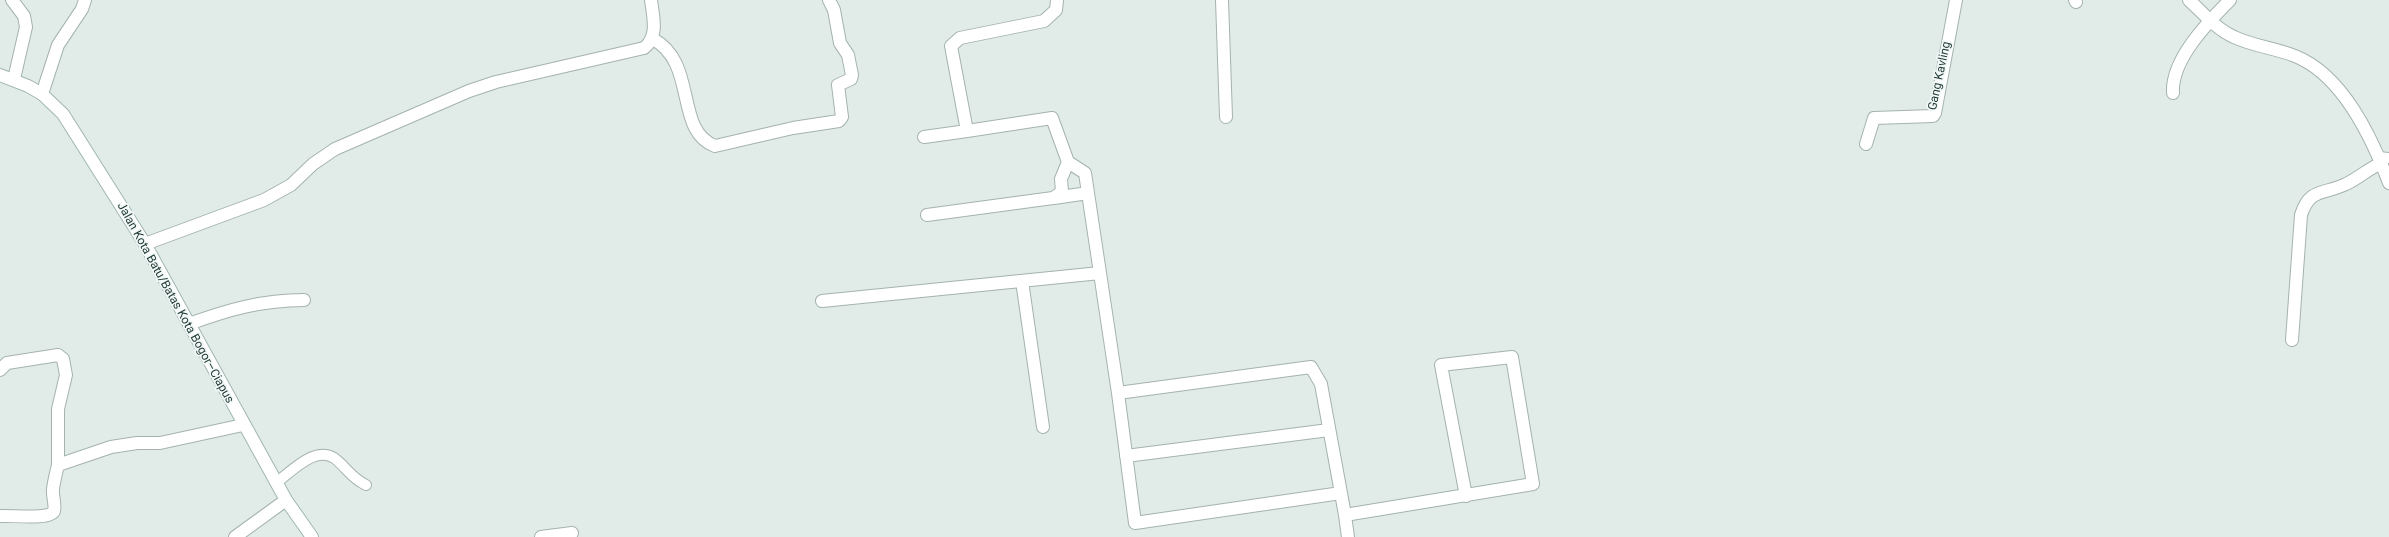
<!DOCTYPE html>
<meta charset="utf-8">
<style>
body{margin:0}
canvas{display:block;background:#e1ebe8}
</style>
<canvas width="2389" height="537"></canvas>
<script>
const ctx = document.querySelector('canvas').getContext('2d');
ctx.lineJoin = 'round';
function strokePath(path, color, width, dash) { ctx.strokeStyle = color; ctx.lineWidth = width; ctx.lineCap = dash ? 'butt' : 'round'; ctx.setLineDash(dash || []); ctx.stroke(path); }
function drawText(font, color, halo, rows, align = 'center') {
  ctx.font = font + ' Roboto,sans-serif'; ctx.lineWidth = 3.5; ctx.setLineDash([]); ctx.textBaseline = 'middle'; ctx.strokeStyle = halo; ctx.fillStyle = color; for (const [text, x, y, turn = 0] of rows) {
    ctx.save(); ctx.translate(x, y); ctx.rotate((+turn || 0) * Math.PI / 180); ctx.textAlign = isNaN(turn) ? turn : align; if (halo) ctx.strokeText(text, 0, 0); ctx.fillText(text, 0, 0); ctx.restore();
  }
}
const service = new Path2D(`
 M2379,157L2389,158
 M276,483C292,471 318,442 338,461C349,471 352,478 366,485`);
const minor = new Path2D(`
 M12,0L24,16L26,27L14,79
 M1057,0L1056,10L1044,21L960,38L951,46L967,131L1052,118L1068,162L1085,173L1118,393L1311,367L1321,384L1345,515L1533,484L1512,357L1441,365L1466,496
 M1222,0L1226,117
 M2075,0L2076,2
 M2189,0C2203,13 2216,29 2234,37C2253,46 2275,48 2295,56C2343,75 2372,138 2389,183
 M653,39C698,63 674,131 715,146L793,128L839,121L842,117L838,85L851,79L852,75L848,55L840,43L834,10L829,0
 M2173,93C2171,60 2207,23 2230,0
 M42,94L58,45L82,9L85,0
 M924,137L967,131
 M1866,144L1874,118L1933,116L1935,113L1956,0
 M1054,198L1088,193
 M927,215L1053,198L1062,192L1061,179L1068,162
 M145,244L264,200L291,185L313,164L335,149L469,91L496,82L644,48C659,37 653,16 651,0
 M1022,281L1043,427
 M822,301L1100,273
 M189,324C227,310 262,300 304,300
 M2292,340L2301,215C2310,187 2324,195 2346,184C2359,178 2369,168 2382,163
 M0,370L7,363L58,355L63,359L66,375L58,409V465
 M1118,393L1135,523L1341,493
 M1126,456L1329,430
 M1345,515L1348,537
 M0,516C10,515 51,520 54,511C56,505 52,496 53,489C54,481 56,473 58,465L111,447L137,443H160L243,425
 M235,537L286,500
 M541,537L572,533`);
const secondary = new Path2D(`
 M0,75L28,86L42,94L63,114L145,244L286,500L312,537`);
const streetNames = [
 ["Gang Kavling",1940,76,-78],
 ["Jalan Kota Batu/Batas Kota Bogor–Ciapus",175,303,61]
];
strokePath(service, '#a4b3b0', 12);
strokePath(minor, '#a4b3b0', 14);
strokePath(secondary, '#a0b6b2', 14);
strokePath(service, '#fff', 10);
strokePath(minor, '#fff', 12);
strokePath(secondary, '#fff', 12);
drawText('12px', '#223b38', '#f2f8f6', streetNames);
</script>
